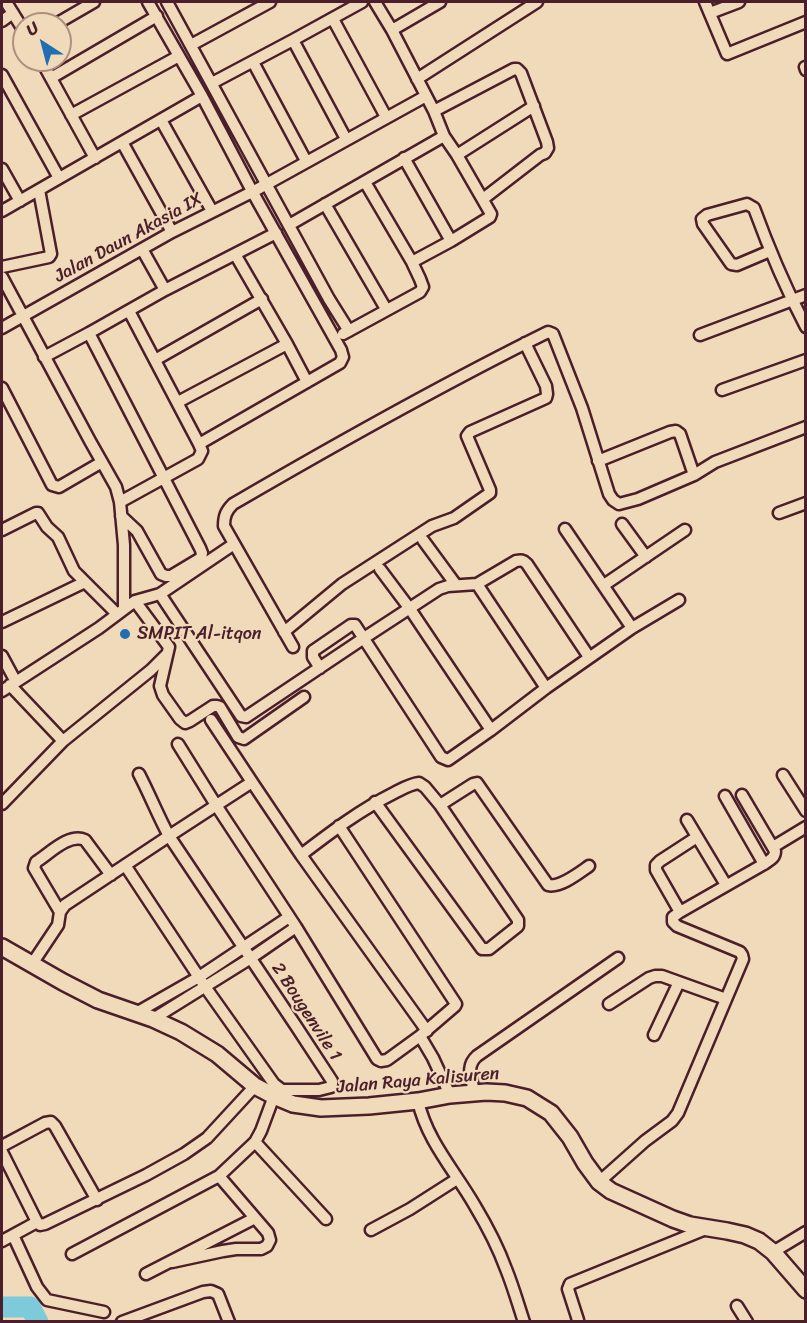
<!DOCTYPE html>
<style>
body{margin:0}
#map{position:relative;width:807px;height:1323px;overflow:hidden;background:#f1daba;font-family:Sriracha,sans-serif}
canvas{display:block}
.frame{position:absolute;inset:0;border:3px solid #4a1f2b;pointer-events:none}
.north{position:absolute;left:12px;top:12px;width:60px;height:60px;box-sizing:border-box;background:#f1daba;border:2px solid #ae8f81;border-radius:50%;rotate:324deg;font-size:16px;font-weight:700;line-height:24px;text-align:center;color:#4a1f2b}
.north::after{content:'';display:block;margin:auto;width:21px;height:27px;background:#1f6fb2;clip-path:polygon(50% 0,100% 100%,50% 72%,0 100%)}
</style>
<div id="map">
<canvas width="807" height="1323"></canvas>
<div class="frame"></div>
<div class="north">U</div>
</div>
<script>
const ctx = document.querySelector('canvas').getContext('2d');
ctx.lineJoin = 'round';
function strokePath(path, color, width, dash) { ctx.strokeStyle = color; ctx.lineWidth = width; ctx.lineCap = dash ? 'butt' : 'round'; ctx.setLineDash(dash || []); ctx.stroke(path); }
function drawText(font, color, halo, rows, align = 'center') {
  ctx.font = font + ' Sriracha,sans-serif'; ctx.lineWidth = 4.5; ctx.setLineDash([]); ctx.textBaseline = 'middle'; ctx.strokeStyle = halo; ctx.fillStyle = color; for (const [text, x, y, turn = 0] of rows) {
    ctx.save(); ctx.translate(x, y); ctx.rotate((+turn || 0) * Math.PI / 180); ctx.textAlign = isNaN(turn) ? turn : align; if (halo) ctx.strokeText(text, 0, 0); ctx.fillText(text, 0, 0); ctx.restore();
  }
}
const river = new Path2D(`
 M2,1307H30L38,1322`);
const street = new Path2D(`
 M6,2L24,31
 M167,2L329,299L349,331
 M375,2L392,30L434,111L444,136L457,155L491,214L490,217L451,241L412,262
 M705,2L727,54L806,22
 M710,13L739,2
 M333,19L386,117
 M2,21L13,13
 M56,24L94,2
 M392,30L440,2
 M293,40L346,139
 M191,45L270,2
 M41,60L95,158
 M253,62L306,161
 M805,67L806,70
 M2,75L59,178
 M51,78L157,16
 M417,79L537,2
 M212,83L293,40L362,2
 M434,111L514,69H517L521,73L547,142L548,148L545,153L540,155L483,199
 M71,115L179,56
 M161,120L212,211
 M122,142L172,232
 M457,155L534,106
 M404,158L451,241
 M2,169L20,201
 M325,204L386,309
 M2,211L202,96
 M289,225L444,136
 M142,249L165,290
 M770,251L737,265L731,264L703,224L702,219L707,215L747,204L754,208C769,249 786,289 806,327
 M235,254L287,344L307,382
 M2,267L49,257L51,254L39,190
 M2,277L90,441L116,487L120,502L124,545V609
 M129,311L199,444
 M2,328L172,232L256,190L426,96
 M89,333L200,548L202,553L201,558L171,576H166L161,574L137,531L121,516
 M343,334L420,292L423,287L420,279L412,262L365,182
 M700,335L806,295
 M44,357L89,333L165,290L276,233
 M155,360L262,299
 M2,388L52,485L59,487L102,462
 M722,390L806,360
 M178,402L287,344
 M598,461L670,432L676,431L680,434L694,475
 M120,502L198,459L202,451L199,444L340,363L343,357L341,350L252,191L202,96L148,2
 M779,513L806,503
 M622,524L646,557
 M565,529L632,628
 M2,530L36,513H38L47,527L58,537L74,571L117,614
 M423,540L456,585
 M380,569L410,609L491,730
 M477,584L546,688L632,628L679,600
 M604,585L685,530
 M160,594L241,716L246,717L364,638L439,589L448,586L477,584L516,561C521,560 523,560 527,564L589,657
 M135,601L169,647L160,686L163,695L180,719L185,723L190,721L213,706H217L220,707L238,737L244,739L304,697
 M2,622L85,582
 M284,632L342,584L432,526L454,518L490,493V490L467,436L470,432L546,398L547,394L546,386L525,343
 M293,647L224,526C224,516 226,511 233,504C336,444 441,385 548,332L553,334L582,408L609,494L613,500L619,504L638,499L694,475L715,462L806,427
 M2,656L16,682
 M320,668L313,657V651L351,625H355L441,757L448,760L491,730L546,688
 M10,685L63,741
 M2,691L99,628L135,601L160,594L234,544
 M211,720L252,782
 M178,744L216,805L296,927L377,1059L381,1061L387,1060L420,1036L455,1006L456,1004L339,826
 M139,774C150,795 158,816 169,836L252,782L301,855C331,832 360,810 394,793C402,789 410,784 419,783L425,787L440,805L473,784L477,783L548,885C560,888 579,873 589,866
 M783,775L806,811
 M742,795L775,851C775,858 770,860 764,864
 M375,802L482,949H489L518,926V920L440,805
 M2,804L63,741L151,670L166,655
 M687,820L726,885
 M773,847L806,827
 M301,855L427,1031
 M60,912L34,868L36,862C50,853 69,833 85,840L111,875
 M680,912L656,870V865L660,861L697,837
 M32,964L58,925L60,912L65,905C100,882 134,859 169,836L296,1026L332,1081V1084L331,1087L319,1090H282L274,1084L206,988L125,865
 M609,1004L649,978L655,976H662L726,999
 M136,1013L199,977L289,917
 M153,1019L251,958L296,927
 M654,1035L679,982
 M420,1036L433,1058L450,1095
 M474,1093C472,1078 465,1067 477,1056L618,958
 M418,1101C427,1141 455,1171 475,1206C487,1226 498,1247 506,1269C513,1286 518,1304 524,1322
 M255,1142L326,1219
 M2,1146L45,1123L51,1122L55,1126L97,1200
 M2,1152L37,1222L40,1225L45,1224L146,1175L184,1154L207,1138L255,1086
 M599,1182L645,1141L672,1121L678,1113L743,959L742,955L740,952L677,926L673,922V917L680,912L764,864L725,796
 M371,1230L410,1209L457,1179
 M13,1235L37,1287L47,1300L104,1312
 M2,1241L37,1222
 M773,1252L806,1232
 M72,1254L219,1176L255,1142L261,1131L274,1096
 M172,1262L223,1251L236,1249H261L267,1246L270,1240L268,1233L219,1176
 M146,1274L255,1218
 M737,1306L747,1322
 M122,1322L203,1292L211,1291L218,1294L229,1322
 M577,1322L578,1320L568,1289L570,1284L708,1228`);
const secondary = new Path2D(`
 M2,947L63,982L98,1000L153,1019L181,1032L217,1054L255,1086L274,1096L293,1104L321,1108L369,1106L418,1101L450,1095L486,1092L505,1093L527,1098L551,1113L570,1137L585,1163L599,1182L611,1191L673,1219L690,1225L727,1231L745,1235L759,1241L773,1252L806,1290`);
const markers = [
 [125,634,6,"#1f6fb2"]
];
const streetNames = [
 ["Jalan Daun Akasia IX",129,238,-29],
 ["2 Bougenvile 1",306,1012,57],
 ["Jalan Raya Kalisuren",418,1081,-5]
];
const poiNames = [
 ["SMPIT Al-itqon",137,634]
];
strokePath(river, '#7dcbda', 21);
strokePath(street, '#4a1f2b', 15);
strokePath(secondary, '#4a1f2b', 20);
strokePath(street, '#f1daba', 10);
strokePath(secondary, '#f1daba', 15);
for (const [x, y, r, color] of markers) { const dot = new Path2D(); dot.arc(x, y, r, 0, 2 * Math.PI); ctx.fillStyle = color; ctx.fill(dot); strokePath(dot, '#f1daba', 2); }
drawText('18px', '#4a1f2b', '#f1daba', streetNames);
drawText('18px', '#4a1f2b', '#f1daba', poiNames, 'left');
</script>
